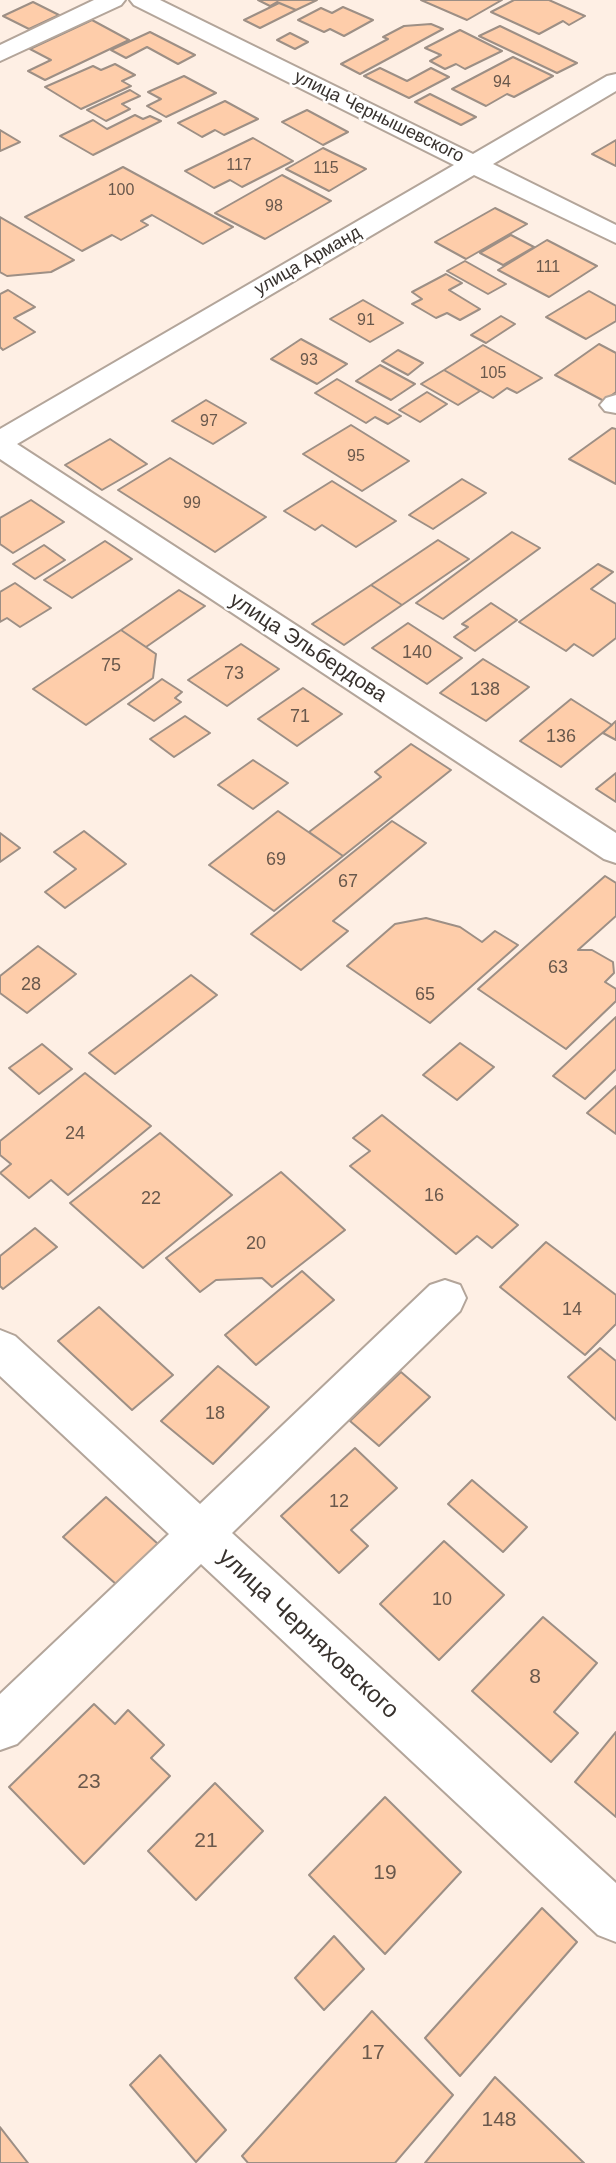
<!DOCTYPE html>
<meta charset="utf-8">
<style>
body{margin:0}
canvas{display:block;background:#feefe4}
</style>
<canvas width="616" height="2163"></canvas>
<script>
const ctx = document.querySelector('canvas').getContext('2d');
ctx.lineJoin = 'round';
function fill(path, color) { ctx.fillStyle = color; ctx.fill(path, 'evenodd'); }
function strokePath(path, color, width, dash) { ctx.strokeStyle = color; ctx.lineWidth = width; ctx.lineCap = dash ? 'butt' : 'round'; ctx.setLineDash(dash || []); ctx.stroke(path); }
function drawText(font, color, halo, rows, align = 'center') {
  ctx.font = font + ' Arial,sans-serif'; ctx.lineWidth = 5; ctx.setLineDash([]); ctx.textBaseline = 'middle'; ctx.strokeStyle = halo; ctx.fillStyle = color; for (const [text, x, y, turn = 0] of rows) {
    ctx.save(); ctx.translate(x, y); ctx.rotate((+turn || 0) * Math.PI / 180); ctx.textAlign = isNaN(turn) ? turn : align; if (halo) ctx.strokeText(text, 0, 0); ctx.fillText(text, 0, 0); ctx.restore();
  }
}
const building = new Path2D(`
 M258,0H317L296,10L277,2L270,6Z
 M421,0H502L467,20Z
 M514,0H549L585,16L569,25L563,21L539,34L491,12Z
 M33,2L59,15L29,29L3,16Z
 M279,3L296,10L260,28L244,20Z
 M343,7L373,20L344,36L330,29L324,32L298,20L321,8L332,13Z
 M92,20L129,40L45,80L28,71L51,60L30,49Z
 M431,24L443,29L360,74L341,64L388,39L383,37L404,26Z
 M500,26L577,63L557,73L479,36Z
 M460,30L502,51L465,69L456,64L445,69L430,61L441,55L425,48Z
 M150,32L195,55L178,64L147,47L126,58L111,50Z
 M290,33L308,42L295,49L277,40Z
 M513,57L553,76L514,97L507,94L486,106L452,89Z
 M115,64L135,75L122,81L131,86L81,109L45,87L93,66L101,70Z
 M380,68L407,81L431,68L449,77L409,98L364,76Z
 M184,76L216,93L166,117L147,106L161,99L148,92Z
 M130,90L140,96L122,104L130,109L106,121L87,110Z
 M430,94L476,117L461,125L415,102Z
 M225,101L258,119L224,135L215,130L202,137L178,123Z
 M307,110L348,132L323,145L282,122Z
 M135,115L143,119L150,116L161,121L93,155L60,136L93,120L107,129Z
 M0,130L20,142L0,151Z
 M253,138L293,161L242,187L230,180L214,188L185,171Z
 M616,140V166L592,154Z
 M323,148L366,169L329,191L286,169Z
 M123,167L233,227L203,244L152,215L141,221L148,225L121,240L112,235L82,251L25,217Z
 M282,175L331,201L265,239L215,213Z
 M495,208L527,224L466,259L435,242Z
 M0,217L74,260L51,272L7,276L0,272Z
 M511,235L534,247L503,265L480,253Z
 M547,240L597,266L549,297L498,270Z
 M465,261L506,284L488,294L447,271Z
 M446,274L462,283L449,290L480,309L460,320L447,313L436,318L412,304L422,299L412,292Z
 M8,290L35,307L14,318L35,332L3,350L0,347V294Z
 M589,291L616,306V321L586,339L546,317Z
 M363,300L403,323L370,342L330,319Z
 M501,316L515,324L486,343L471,335Z
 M301,339L347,364L317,384L271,359Z
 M599,344L616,353V392L604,401L555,375Z
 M483,345L542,378L517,393L507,388L493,398L444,370Z
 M398,350L423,363L408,375L382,361Z
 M380,365L415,384L391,400L356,381Z
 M444,370L480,391L458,405L421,384Z
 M337,379L401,416L388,424L375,417L366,423L315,393Z
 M427,392L447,404L420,422L399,410Z
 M206,400L246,423L213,444L172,421Z
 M351,425L409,461L362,491L303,454Z
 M612,428L616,429V484L569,459Z
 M110,439L147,464L102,490L65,465Z
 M170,458L266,517L215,552L118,490Z
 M462,479L486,493L433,529L409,515Z
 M332,481L396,521L356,547L322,525L315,530L284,511Z
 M31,500L64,522L13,553L0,544V518Z
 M512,532L540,548L443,619L416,603Z
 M438,540L469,559L402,605L371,585Z
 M105,541L132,559L72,598L44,580Z
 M44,545L65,560L35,579L13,564Z
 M598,564L613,572L591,589L616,604V638L593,656L574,644L566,651L519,622Z
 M15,583L51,608L20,627L7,618L0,622V592Z
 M371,585L402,605L344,645L312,624Z
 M179,590L205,606L146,647L121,630Z
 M491,603L517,620L475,651L454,637L468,627L462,624Z
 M408,623L462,658L427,684L372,648Z
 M121,630L156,654L153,678L86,725L33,689Z
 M241,644L279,669L227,706L188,680Z
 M483,659L529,687L486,721L440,693Z
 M162,679L182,692L175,698L181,702L154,721L128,704Z
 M303,688L342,714L297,746L258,719Z
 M571,699L612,725L561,767L520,741Z
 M185,716L210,733L174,757L150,739Z
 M616,721V740L603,733Z
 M411,744L451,770L343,856L309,832L381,777L375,772Z
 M253,760L288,783L253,809L218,785Z
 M616,773V802L596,789Z
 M278,811L343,856L274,911L209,865Z
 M392,821L426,843L333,921L348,931L301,970L251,934Z
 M84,831L126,864L65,908L45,892L76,869L54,852Z
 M0,833L20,848L0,862Z
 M605,876L616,883V916L578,950H592L613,962L614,973L605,982L616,989V1001L566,1049L478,989Z
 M426,918L460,927L482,942L495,931L518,945L430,1023L347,966L395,924Z
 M38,946L76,974L27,1013L0,993V976Z
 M191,975L217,995L115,1074L89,1053Z
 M616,1017V1069L585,1099L553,1076Z
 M460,1043L494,1067L457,1100L423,1075Z
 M42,1044L72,1069L39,1094L9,1068Z
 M85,1073L151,1126L68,1195L51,1180L29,1198L0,1173L11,1164L0,1155V1141Z
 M616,1086V1134L587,1113Z
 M382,1115L518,1225L492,1248L477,1236L456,1254L350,1166L370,1151L353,1138Z
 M160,1133L232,1195L143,1268L70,1203Z
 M281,1172L345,1230L272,1287L262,1278L216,1280L200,1292L166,1258Z
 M35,1228L57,1247L3,1289L0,1286V1256Z
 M546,1242L616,1295V1324L585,1355L500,1287Z
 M302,1271L334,1300L256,1365L225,1335Z
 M99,1307L173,1375L132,1410L58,1341Z
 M600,1348L616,1361V1420L568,1377Z
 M218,1366L269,1407L213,1464L161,1421Z
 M401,1372L430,1397L379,1446L350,1421Z
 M355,1448L397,1488L351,1530L368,1546L339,1573L281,1516Z
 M472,1480L527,1527L503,1552L448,1504Z
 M106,1497L158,1544L117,1585L63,1537Z
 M444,1541L504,1595L439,1660L380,1604Z
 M543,1617L597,1663L554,1712L578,1733L551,1762L472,1691Z
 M94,1704L115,1724L128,1710L164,1745L151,1758L170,1776L84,1864L9,1787Z
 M616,1732V1817L575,1782Z
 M215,1783L263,1831L196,1900L148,1851Z
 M385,1797L461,1872L385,1954L309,1875Z
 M542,1908L577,1942L460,2076L425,2038Z
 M334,1936L364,1969L324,2010L295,1978Z
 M372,2011L453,2095L395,2163H248L242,2156Z
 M160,2055L226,2130L196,2162L130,2085Z
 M495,2077L584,2163H425Z
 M0,2127L28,2163H0Z`);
const minor = new Path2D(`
 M94,0H125L121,5L0,61V45Z
 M130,0H160L473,154L607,76L616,74V91L493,164L616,225V243L474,175L17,444L616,833V863L604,859L0,459V429L454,165L134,5Z
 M616,395V413L605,411L600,405L606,398Z
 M445,1280L460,1285L466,1298L460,1311L232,1533L616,1883V1942L598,1935L201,1564L17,1744L0,1750V1694L169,1534L0,1376V1330L15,1336L200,1504L430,1285Z`);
const farNumbernames = [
 ["94",502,83],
 ["117",239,166],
 ["115",326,169],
 ["100",121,191],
 ["98",274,207],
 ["111",548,268],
 ["91",366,321],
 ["93",309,361],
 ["105",493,374],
 ["97",209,422],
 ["95",356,457],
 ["99",192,504]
];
const farStreetnames = [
 ["улица Чернышевского",379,117,26],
 ["улица Арманд",308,261,-30]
];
const numberNames = [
 ["140",417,653],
 ["75",111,666],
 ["73",234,674],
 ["138",485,690],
 ["71",300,717],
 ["136",561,737],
 ["69",276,860],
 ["67",348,882],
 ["63",558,968],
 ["28",31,985],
 ["65",425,995],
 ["24",75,1134],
 ["16",434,1196],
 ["22",151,1199],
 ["20",256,1244],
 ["14",572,1310],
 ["18",215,1414],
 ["12",339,1502],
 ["10",442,1600]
];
const streetNames = [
 ["улица Эльбердова",308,648,33]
];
const nearNumbernames = [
 ["8",535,1677],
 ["23",89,1782],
 ["21",206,1841],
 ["19",385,1873],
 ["17",373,2053],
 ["148",499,2120]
];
const nearStreetnames = [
 ["улица Черняховского",308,1634,43]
];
fill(building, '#fecdaa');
strokePath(building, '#9d8f85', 2);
strokePath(minor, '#b3a59a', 4);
fill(minor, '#fff');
drawText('16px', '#69584c', null, farNumbernames);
drawText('18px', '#37312d', '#fff', farStreetnames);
drawText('18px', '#69584c', null, numberNames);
drawText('21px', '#37312d', '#fff', streetNames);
drawText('21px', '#69584c', null, nearNumbernames);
drawText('24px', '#37312d', '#fff', nearStreetnames);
</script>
